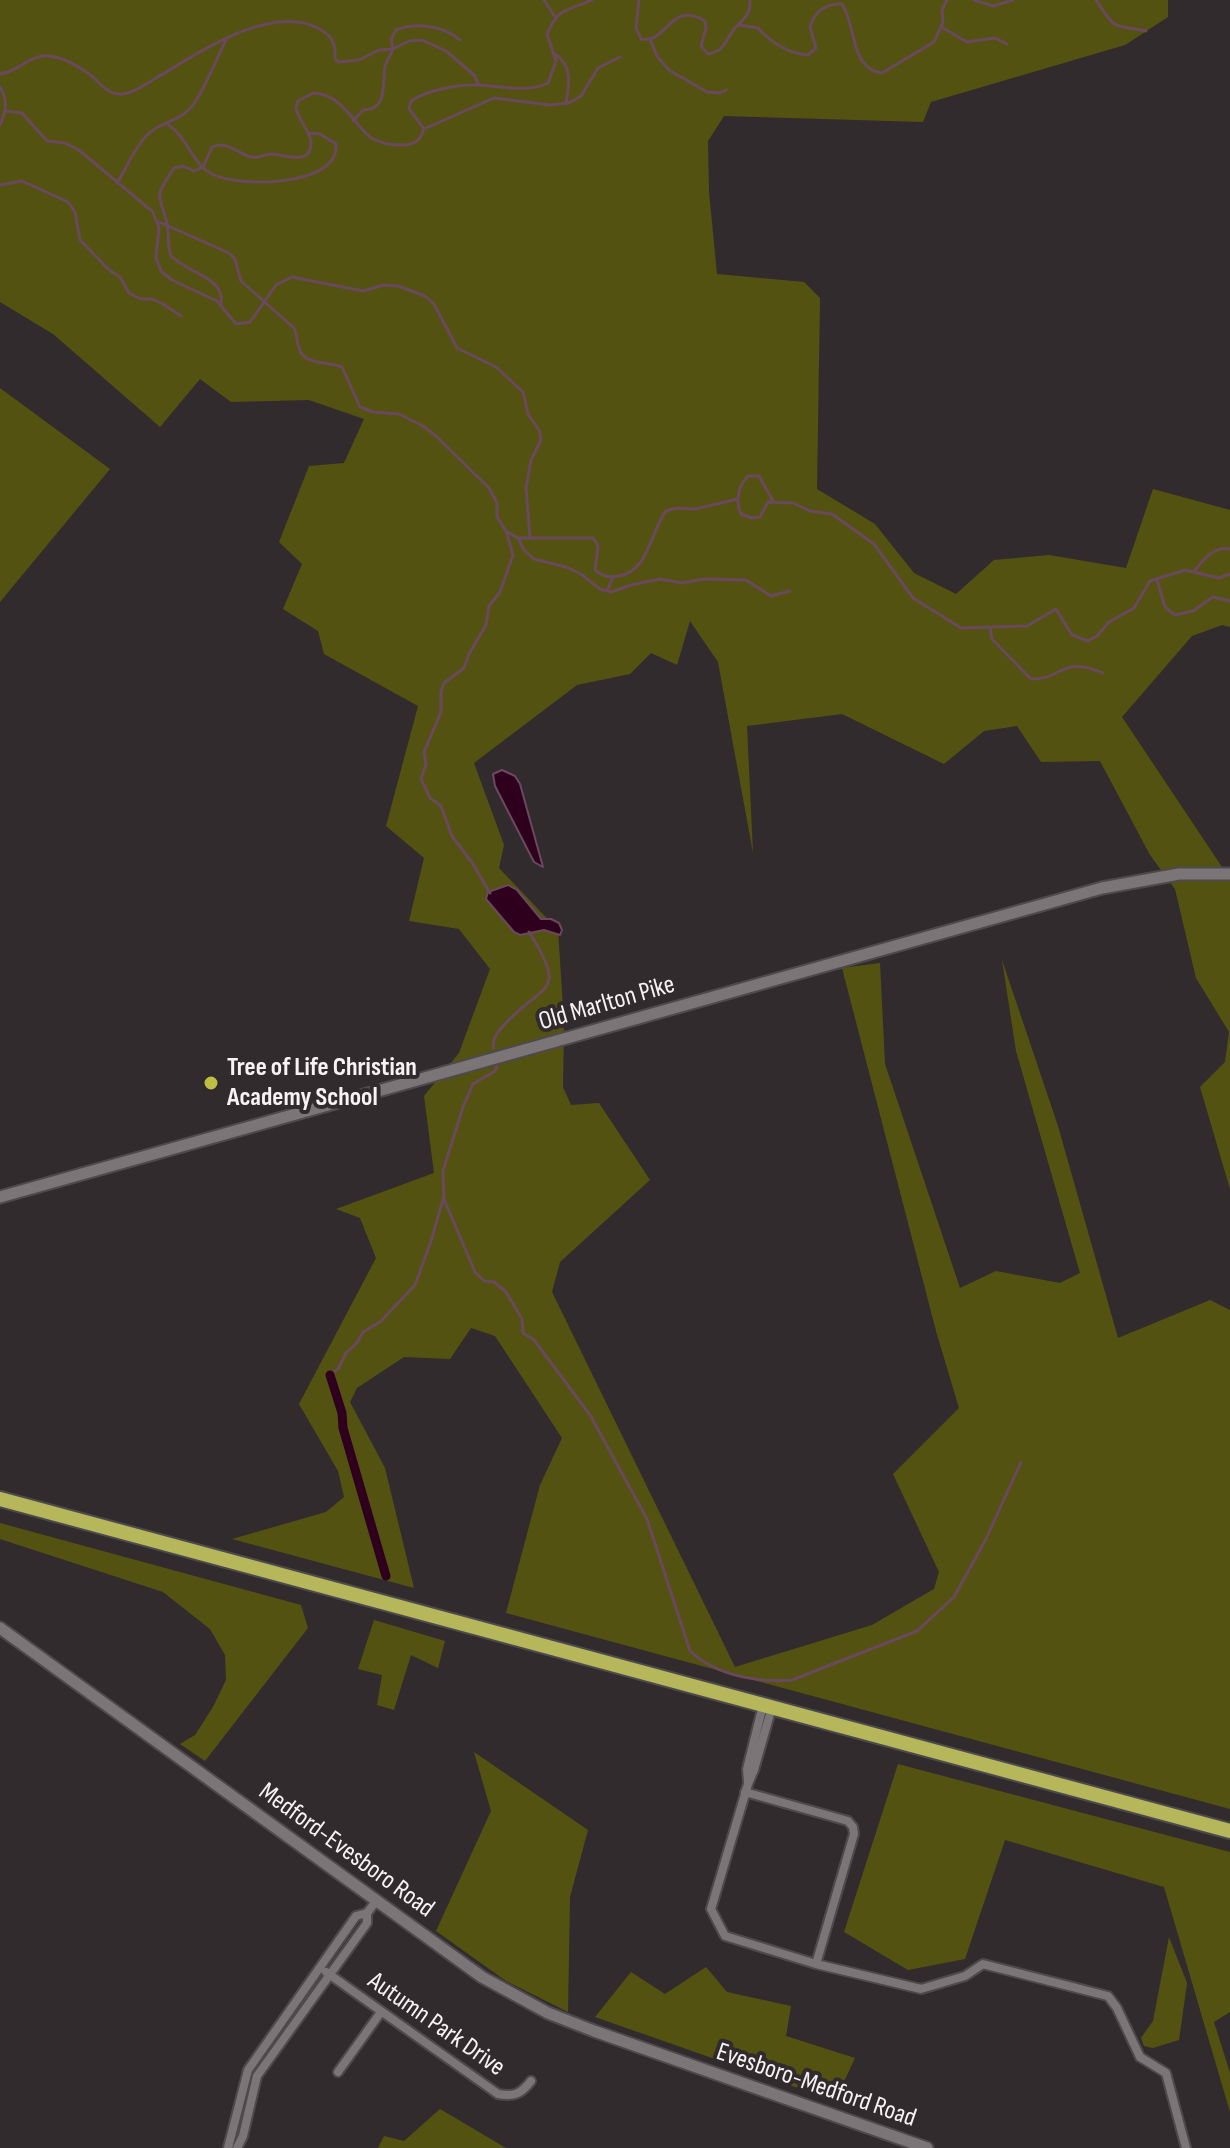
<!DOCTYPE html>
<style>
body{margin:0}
canvas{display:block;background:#312b2e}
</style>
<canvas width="1230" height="2148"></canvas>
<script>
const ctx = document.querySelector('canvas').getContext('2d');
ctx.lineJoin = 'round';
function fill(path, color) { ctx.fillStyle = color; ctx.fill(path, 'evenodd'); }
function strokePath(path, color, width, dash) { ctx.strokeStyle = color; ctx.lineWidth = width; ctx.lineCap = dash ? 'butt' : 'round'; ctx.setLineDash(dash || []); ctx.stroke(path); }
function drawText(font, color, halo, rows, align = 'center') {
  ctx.font = font + ' "Sofia Sans Condensed",sans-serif'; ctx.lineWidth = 8; ctx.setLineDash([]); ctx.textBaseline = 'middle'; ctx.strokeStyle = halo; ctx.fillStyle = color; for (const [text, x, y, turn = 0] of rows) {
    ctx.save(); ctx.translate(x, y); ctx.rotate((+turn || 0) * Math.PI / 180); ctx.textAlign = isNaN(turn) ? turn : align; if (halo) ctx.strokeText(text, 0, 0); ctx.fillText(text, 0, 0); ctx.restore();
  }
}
const green = new Path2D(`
 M0,0H1168V17L1125,45L931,102L923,122L724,116L708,141L709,192L717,274L804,282L820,298L817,489L875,524L914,573L956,594L994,560L1049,555L1126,568L1153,489L1230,510V627L1222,625L1192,636L1122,717L1230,879V1189L1200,1087L1225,1062L1229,1032L1196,978L1175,889L1150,855L1100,761L1041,762L1017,726L984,731L944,764L842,714L747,726L753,853L718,662L690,621L677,665L651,653L630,674L577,685L474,763L504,845L499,868L558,930L564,1023L563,1087L571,1105L599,1103L650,1180L560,1262L552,1292L735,1667L872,1625L934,1589L939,1572L893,1474L959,1408L936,1331L842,968L880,963L885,1064L960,1288L996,1271L1060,1283L1080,1273L1016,1051L1002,960L1058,1126L1118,1338L1210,1300L1230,1310V1809L506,1613L540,1485L562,1438L495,1336L471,1328L450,1359L404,1357L357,1388L350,1402L385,1468L414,1588L232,1539L326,1512L344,1497L338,1471L299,1404L376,1258L360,1218L336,1209L434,1173L424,1096L459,1053L490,969L459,929L409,921L424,858L386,826L418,706L324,654L318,631L283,609L302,564L279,542L309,466L344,463L364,419L309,400L231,402L200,379L160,427L53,334L0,302Z
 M0,388L110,469L0,602Z
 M0,1523L301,1605L308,1628L205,1761L180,1744L195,1735L213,1707L226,1680L225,1655L210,1629L163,1592L0,1539Z
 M374,1620L445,1641L438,1668L411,1655L394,1710L377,1705L382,1675L358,1669Z
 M474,1752L588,1830L570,1897L568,2012L506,1981L436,1931L491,1811Z
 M898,1764L1230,1852V2012L1214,2022L1230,2073V2112L1164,1887L1005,1840L965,1959L908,1970L844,1932Z
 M1169,1937L1187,1983L1179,2040L1153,2048L1144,2046L1141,2038L1153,2021Z
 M706,1967L727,1992L791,2006L786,2036L855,2058L835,2101L595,2017L631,1972L665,1994Z
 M440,2109L506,2148H378L384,2136L404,2141Z`);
const water = new Path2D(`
 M502,770L515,776L520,784L543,867L534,862L495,786L493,774Z
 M508,885L517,890L541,919H551L559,923L562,930L560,935L544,930L520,935L514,932L486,899L488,892Z`);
const stream = new Path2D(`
 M544,0L555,17
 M639,0L636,28L641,39C668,44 669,0 705,21L706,28L701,46L708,54C726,51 725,39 735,28C744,18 751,15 750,0
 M974,0L993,6L1013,0
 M1096,0C1117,31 1110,24 1146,31
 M740,25L758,28C770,41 788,54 808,55L816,48L810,27C814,12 826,3 842,4C857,26 849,68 882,73L934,42L943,22L942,10L947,0
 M941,27L967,42L995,38L1007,44
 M650,39L657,56L669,70L707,92L720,93L726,90
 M555,54C573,66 569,84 566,104
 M0,74C18,72 30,54 50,56C64,58 78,66 89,74C101,82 106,96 124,94C135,93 147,83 156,78C197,54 271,2 320,29C333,37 336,45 335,59L339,62L359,60L379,50L393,49L409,41L422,40L446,51L474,75L479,85
 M0,87C8,100 6,112 0,125
 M5,111L22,113L47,141L65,143L79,150L153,212L159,228L156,258L161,271L172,280L217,301L236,324L250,322L276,285L292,277L363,291L384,285L398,286L425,296L434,304L457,348L496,367L523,392L528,414L539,430L541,440L531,460L526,488L530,537
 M353,121L363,110C388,110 382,85 385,67C386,60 391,56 393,49L391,39L396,30C416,22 444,26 460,40
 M167,124C187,136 192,164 212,174C239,188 340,187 336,144L320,134L308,133
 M424,129L409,109L411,101C427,90 459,84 479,85C500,86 528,93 548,83L556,61L547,34C559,6 568,11 592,0
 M424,129L494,98L550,105L569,103L581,96L598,68L620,57
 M203,167L212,147C228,140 237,154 252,157C259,159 264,154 271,154C283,154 312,167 311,142C310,130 298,120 296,108L298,101L313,93C321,93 329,96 336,101C363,122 359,144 401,145C414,145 420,141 424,129
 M203,167L194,171L183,166L174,168C154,199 158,190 167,223C169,234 167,245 171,256C187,273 225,277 221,303
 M117,183C127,168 134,148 147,135C160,121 181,122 193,105C207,85 216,59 227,38
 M0,185L22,181L68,202L75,212L80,240L109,270L120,277L129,293L141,299H152L163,304L181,316
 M159,222L229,253L235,259L241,281L294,328C298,336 296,341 299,348C304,366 328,361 342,367L360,407L373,412L399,414L423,426L436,436L489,488L497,503V517L506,531L513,555L500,592L489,606L486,625L469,654L464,668L444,683L441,691V712L424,752L426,764L421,779L430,798L441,806L452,836L473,864L490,893
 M773,501L759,476H748C738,486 735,502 741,514L752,518L760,517L768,502L793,503L810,511L832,514L874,544L913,598L961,628L1027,626L1056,609L1072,635L1088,641L1097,636L1109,622L1134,608L1150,581L1185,570L1219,578L1230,574
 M506,531L518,538H593L598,546L595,570C602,576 610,578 619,576C649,571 650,532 666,511L677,508L695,509L738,499
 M518,538L524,550L534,559L566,567L581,574L600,589L611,592L631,585L660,579L682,583L704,579L746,580L771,596L790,591
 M1195,570C1204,559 1214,546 1230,549
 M1157,580L1165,607L1175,615L1193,611L1213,597L1230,601
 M607,591L613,577
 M990,628L992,639L1031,679C1062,680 1062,655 1103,673
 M493,1048C493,1038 496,1034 503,1026C542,982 570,996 529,932
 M443,1197L475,1272L484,1281L494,1282L506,1292L522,1319L523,1333L534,1340L590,1415L647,1519L690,1651C715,1675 758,1683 792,1680L917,1631L954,1597L986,1539L1021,1462
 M330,1375L338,1369L346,1353L357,1343L363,1332L380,1322L415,1285L431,1241L444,1196L443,1171L463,1107L473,1084L495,1071L497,1066`);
const canal = new Path2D(`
 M330,1375L342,1413L343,1428L386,1576`);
const street = new Path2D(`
 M748,1782L747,1769L763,1705
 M745,1792L848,1821L853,1827L854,1834L816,1964L725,1936L711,1909L748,1784L754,1770L772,1707
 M816,1964L921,1989L965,1976L983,1964L1108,1996L1117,2008L1140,2057L1166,2073L1186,2148
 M326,1972L498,2094C514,2097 521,2094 531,2081
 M338,2072L381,2012
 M228,2148L248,2070L356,1916L367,1913
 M237,2148L243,2136L257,2076L367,1923V1913L377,1900`);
const secondary = new Path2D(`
 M0,1197L1102,888L1179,874H1230
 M0,1628L482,1977L548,2013L594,2031L927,2148`);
const highway = new Path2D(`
 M0,1499L1230,1831`);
const markers = [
 [211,1083,8,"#bfbe42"]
];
const streetNames = [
 ["Old Marlton Pike",607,1004,-16],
 ["Medford-Evesboro Road",346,1851,36],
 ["Autumn Park Drive",436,2025,35],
 ["Evesboro-Medford Road",816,2086,19]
];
const poiNames = [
 ["Tree of Life Christian",227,1068],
 ["Academy School",227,1098]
];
fill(green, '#535210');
fill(water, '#2e001d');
strokePath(water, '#6a495e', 2);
strokePath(stream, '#6a495e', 3);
strokePath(canal, '#2e001d', 9);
strokePath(street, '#4e4a4c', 12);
strokePath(secondary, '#4e4a4c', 15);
strokePath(highway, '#4e4a4c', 18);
strokePath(street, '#7c7578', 8);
strokePath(secondary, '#7c7578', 11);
strokePath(highway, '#b6b75a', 14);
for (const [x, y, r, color] of markers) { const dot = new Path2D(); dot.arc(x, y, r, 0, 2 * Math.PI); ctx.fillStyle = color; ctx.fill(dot); strokePath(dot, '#312b2e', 3); }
drawText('26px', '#f7f3f5', '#312b2e', streetNames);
drawText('bold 26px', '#f7f3f5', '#312b2e', poiNames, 'left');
</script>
